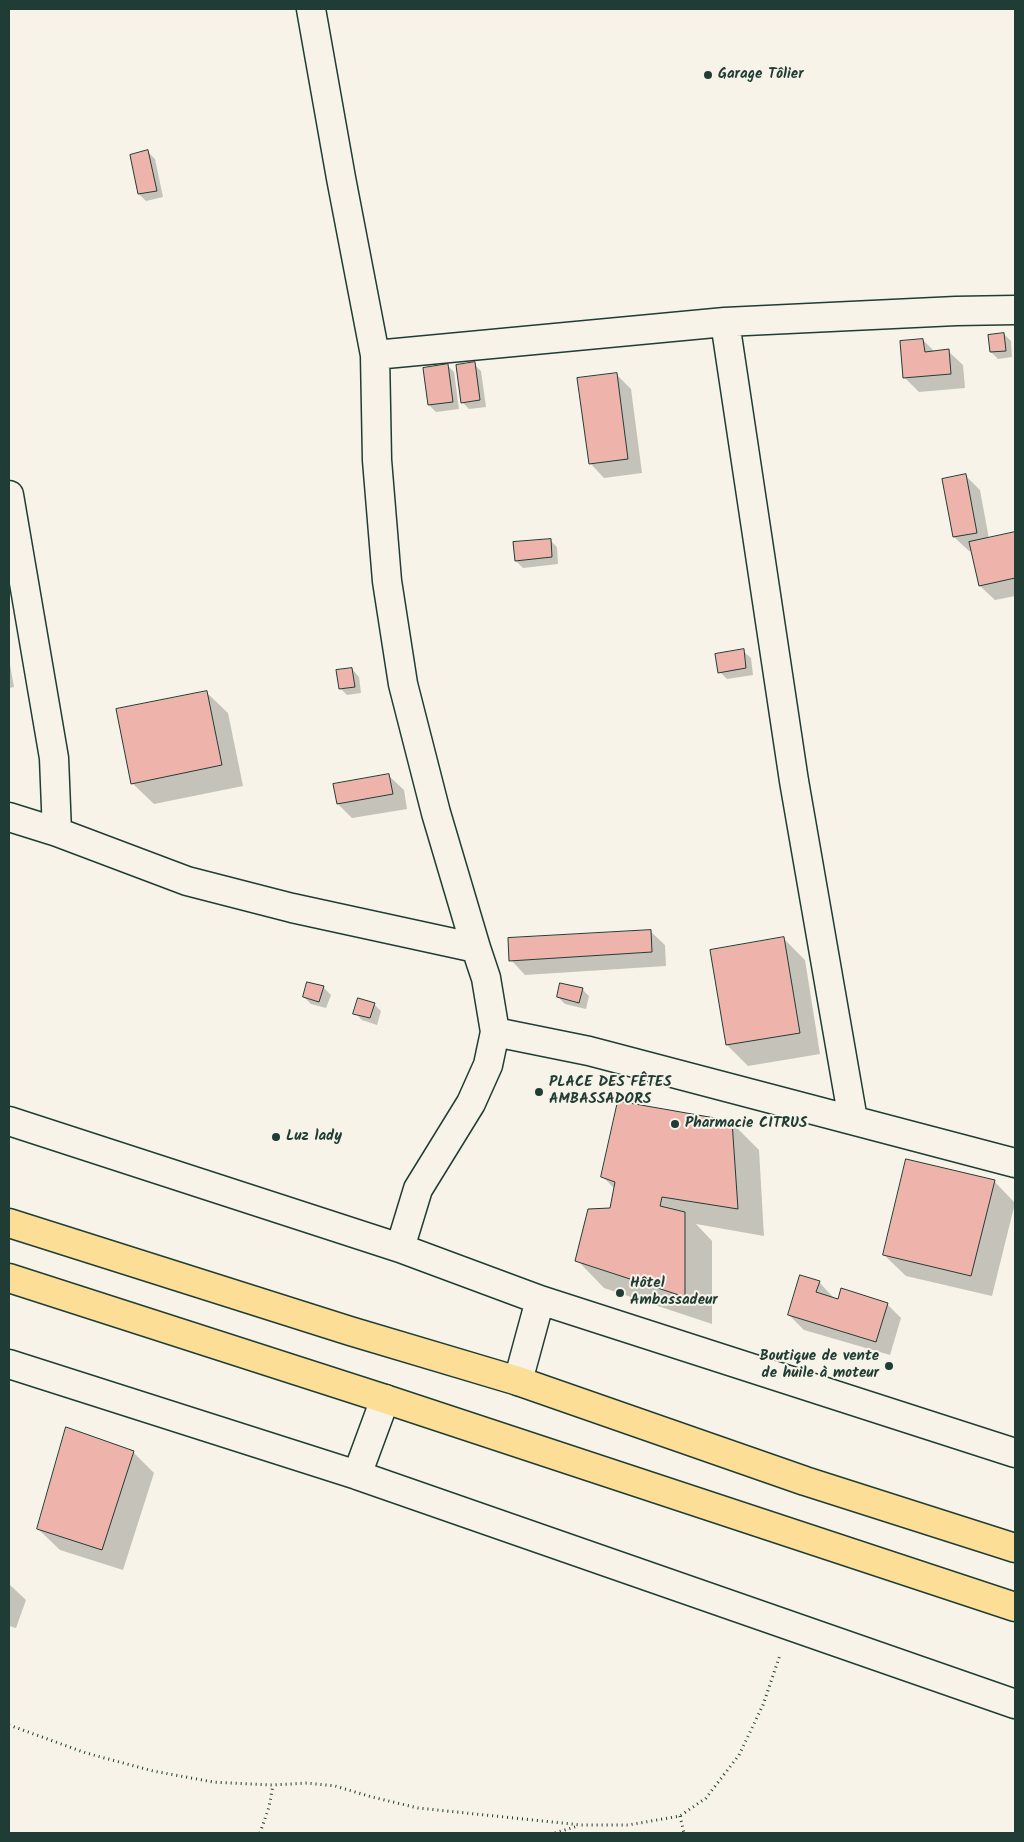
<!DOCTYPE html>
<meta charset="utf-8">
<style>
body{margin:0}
#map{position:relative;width:1024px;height:1842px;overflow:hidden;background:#f7f3e8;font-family:Kalam,sans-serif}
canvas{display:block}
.frame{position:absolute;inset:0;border:10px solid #1f3d34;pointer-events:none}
</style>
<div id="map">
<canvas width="1024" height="1842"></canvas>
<div class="frame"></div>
</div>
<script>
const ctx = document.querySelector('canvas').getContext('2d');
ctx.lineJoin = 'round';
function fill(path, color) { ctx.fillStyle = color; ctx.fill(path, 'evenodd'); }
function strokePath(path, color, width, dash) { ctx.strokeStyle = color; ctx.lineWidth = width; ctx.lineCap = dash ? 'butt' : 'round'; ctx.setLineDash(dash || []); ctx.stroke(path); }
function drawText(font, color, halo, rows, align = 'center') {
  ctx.font = font + ' Kalam,sans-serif'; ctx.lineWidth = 4; ctx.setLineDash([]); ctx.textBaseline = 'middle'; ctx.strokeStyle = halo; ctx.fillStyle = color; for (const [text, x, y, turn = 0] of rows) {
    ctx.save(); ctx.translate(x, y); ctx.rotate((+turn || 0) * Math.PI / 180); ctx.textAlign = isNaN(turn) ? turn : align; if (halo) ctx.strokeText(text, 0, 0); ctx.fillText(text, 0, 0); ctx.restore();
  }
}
const shadow = new Path2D(`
 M148,152L155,159L163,197L146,201L139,194Z
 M1004,334L1011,341L1012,357L998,359L991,352Z
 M923,340L935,352L948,351L963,365L965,388L919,392L905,378Z
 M474,364L481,371L486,407L469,409L462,402Z
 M447,365L454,372L459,409L436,412L429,405Z
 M616,374L631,389L642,473L604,478L590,463Z
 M965,475L980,490L989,539L1015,533V596L995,600L980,586L972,551H969L954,537L943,480Z
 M550,540L557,547L558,564L523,568L516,561Z
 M743,651L751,658L753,675L727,679L720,672Z
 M9,659L14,687L9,688Z
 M352,669L359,677L361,693L347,695L340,688Z
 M206,692L228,713L243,786L154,804L132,783Z
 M389,776L404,790L407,809L352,818L338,804Z
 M650,931L665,945L666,966L525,975L511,960Z
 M783,938L805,960L820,1054L748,1066L727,1045Z
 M308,983L324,988L331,995L326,1008L311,1004L304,997Z
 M582,989L589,996L586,1009L565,1004L558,997Z
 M374,1004L381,1011L377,1025L362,1020L355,1013Z
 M731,1122L759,1150L764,1236L696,1224L712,1241V1324L604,1288L577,1260L611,1209L615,1189L603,1177Z
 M994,1181L1015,1203L992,1296L906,1276L884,1255Z
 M819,1282L833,1297V1299L887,1304L901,1318L890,1355L804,1330L789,1315Z
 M133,1452L154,1473L123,1570L60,1550L38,1529Z
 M9,1584L26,1600L16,1628L9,1626Z`);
const building = new Path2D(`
 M148,150L157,191L138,194L130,155Z
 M1004,333L1006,351L990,352L988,335Z
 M923,339L925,352L949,349L951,374L903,378L900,341Z
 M475,362L480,400L461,403L456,365Z
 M448,364L453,402L428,405L423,368Z
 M617,373L628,459L589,464L577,378Z
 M966,474L977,533L953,537L942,479Z
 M1015,532V578L979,586L969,542Z
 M551,539L552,557L515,561L513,542Z
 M744,649L746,668L718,673L715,654Z
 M352,668L355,687L339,689L336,670Z
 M207,691L222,765L131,784L116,709Z
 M389,774L393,794L337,804L333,784Z
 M651,930L652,952L509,961L508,938Z
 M784,937L800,1033L726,1045L710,950Z
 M307,982L324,986L319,1002L303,997Z
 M560,983L583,988L579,1003L557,997Z
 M358,998L375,1003L370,1018L353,1014Z
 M618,1101L732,1121L738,1209L662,1197L660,1206L685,1212V1297L575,1261L588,1209L610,1208L615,1182L601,1177Z
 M906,1159L995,1180L971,1276L883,1255Z
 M800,1275L820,1281L816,1292L838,1299L841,1288L888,1303L876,1342L788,1315Z
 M66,1427L134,1451L102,1550L37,1529Z`);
const path = new Path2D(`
 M9,1725L86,1753L153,1771L213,1782L273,1785L307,1783L335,1786L372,1797L418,1808L581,1825H628L680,1816L706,1798L739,1755L763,1705L780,1655
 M680,1816L684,1833
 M260,1833L269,1807L273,1785
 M555,1833L578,1826`);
const minor = new Path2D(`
 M311,9L341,178L375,355L377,460L387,581L403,684L436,813L476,948L486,978L495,1032L488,1065L471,1103L418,1189L400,1248L540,1300L518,1381
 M725,322L794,781L853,1120
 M375,355L725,322L956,311L1015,310
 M9,495L54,758L57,832
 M9,817L57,832L187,881L292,908L476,948
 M495,1032L589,1051L1015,1163
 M9,1121L400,1248
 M540,1300L1015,1453
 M9,1364L357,1475L1015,1704
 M357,1475L385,1399`);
const major = new Path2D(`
 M9,1223L350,1331L518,1381L805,1481L1015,1548
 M9,1278L385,1399L1015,1607`);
const markers = [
 [708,75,5,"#1f3d34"],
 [539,1092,5,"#1f3d34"],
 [675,1124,5,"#1f3d34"],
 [276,1137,5,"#1f3d34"],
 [620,1293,5,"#1f3d34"],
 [889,1366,5,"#1f3d34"]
];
const poiNames = [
 ["Garage Tôlier",718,75],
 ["PLACE DES FÊTES",549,1083],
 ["AMBASSADORS",549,1100],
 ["Pharmacie CITRUS",685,1124],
 ["Luz lady",286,1137],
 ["Hôtel",630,1284],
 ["Ambassadeur",630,1301],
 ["Boutique de vente",879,1357,"right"],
 ["de huile à moteur",879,1374,"right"]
];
fill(shadow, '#0003');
fill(building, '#eeb4ab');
strokePath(building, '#1f3d34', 1);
strokePath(minor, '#1f3d34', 31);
strokePath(major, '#1f3d34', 31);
strokePath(path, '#1f3d34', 3, [1, 4]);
strokePath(minor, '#f7f3e8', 28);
strokePath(major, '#fdde96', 28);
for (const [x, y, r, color] of markers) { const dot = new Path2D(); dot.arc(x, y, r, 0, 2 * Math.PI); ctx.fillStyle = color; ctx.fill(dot); strokePath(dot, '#f7f3e8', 2); }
drawText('bold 15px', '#1f3d34', '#f7f3e8', poiNames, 'left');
</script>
